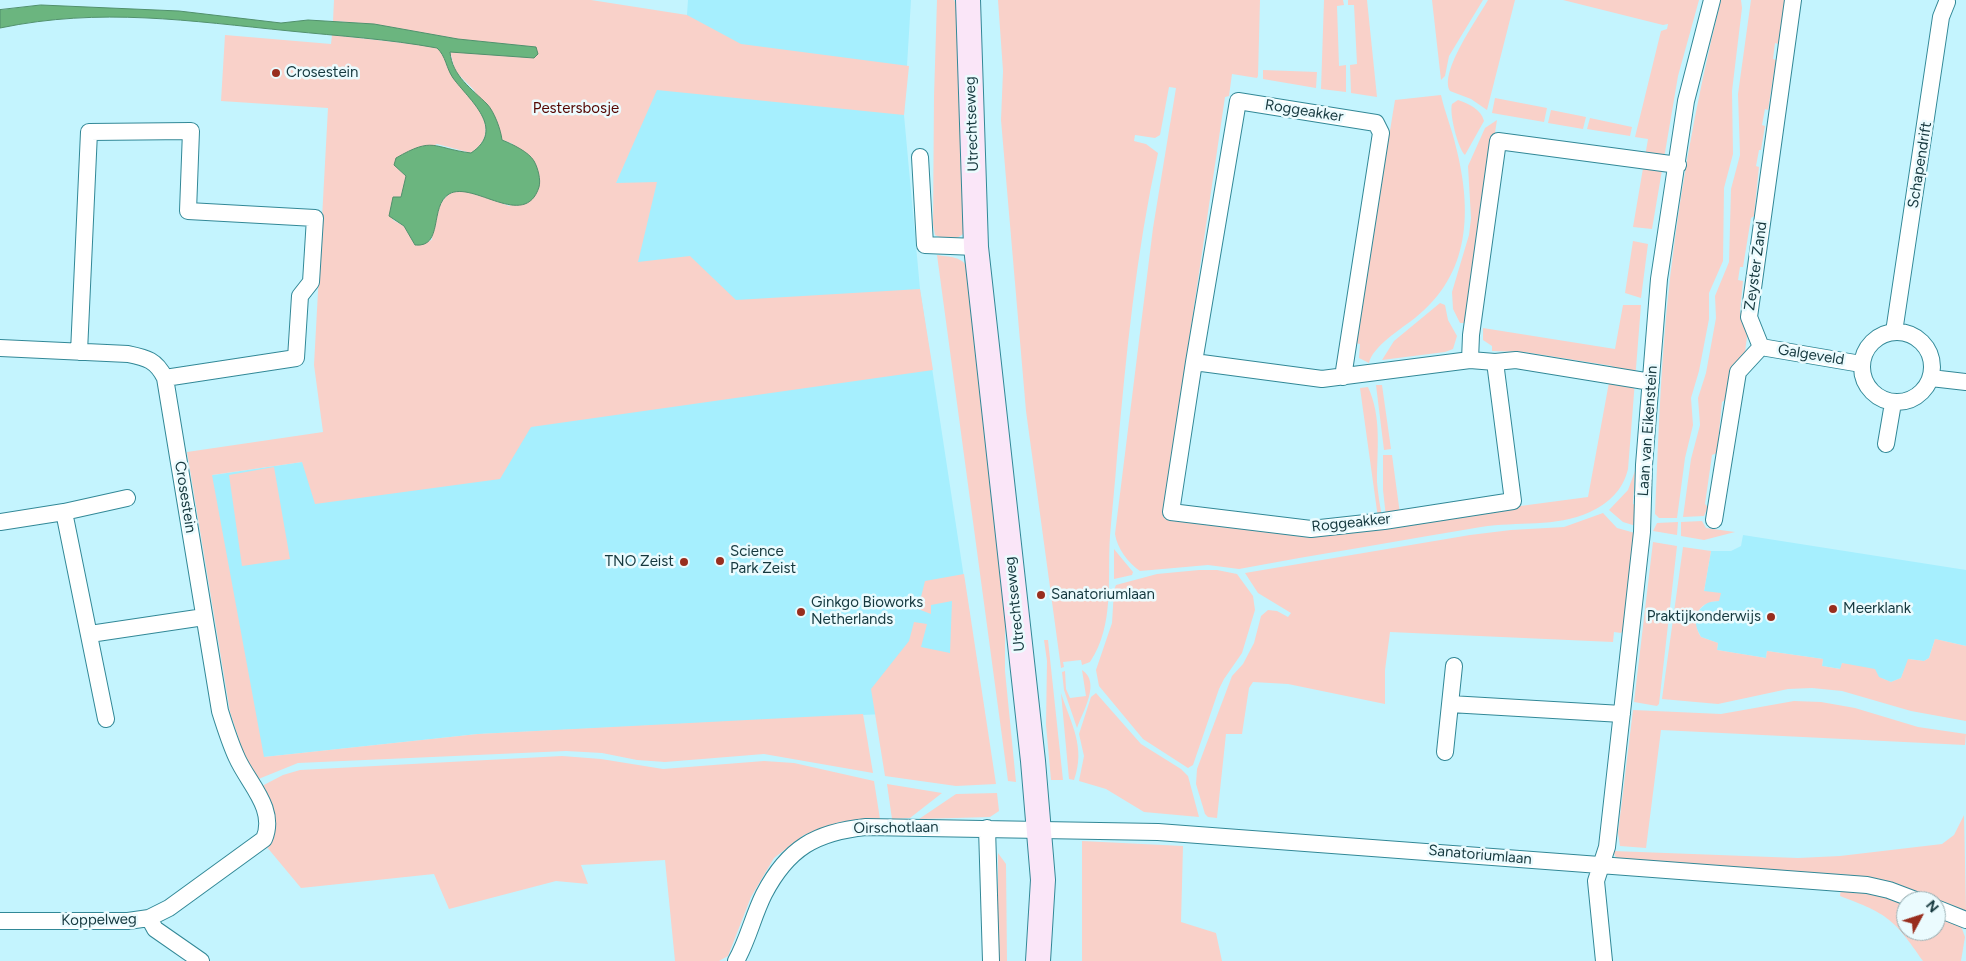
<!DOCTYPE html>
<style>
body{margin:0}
#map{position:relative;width:1966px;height:961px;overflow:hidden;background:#c4f4fe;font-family:Figtree,sans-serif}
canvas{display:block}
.north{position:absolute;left:1896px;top:891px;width:50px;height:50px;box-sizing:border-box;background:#ebfbfe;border:1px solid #95adb1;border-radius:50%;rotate:50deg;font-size:14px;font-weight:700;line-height:20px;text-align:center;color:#15383e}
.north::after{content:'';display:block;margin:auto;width:18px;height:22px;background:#982e1e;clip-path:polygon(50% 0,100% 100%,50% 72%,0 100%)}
</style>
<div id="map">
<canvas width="1966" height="961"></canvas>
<div class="north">N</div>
</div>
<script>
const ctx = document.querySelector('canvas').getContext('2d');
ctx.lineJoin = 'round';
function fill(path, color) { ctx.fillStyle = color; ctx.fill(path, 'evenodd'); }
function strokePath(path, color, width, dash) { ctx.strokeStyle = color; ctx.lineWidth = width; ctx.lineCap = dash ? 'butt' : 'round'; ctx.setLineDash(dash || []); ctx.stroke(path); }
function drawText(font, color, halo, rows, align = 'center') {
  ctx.font = font + ' Figtree,sans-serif'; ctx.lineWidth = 5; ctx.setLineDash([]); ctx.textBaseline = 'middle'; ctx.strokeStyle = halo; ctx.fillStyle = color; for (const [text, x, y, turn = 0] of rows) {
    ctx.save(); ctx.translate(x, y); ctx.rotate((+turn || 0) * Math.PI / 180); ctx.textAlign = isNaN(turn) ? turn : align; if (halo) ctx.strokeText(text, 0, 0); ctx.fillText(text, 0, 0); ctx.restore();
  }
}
const built = new Path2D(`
 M688,0H911L904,115L920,289L984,709L478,734L264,757L246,761L200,477L302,462L603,213L687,15Z
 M1743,535L1966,570V646L1935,639L1929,658L1924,661L1909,659L1901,678L1891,682L1842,663L1841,669L1822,666L1823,659L1767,651L1766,658L1717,650L1718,643L1701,637L1695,625V618L1697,612L1708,602L1719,601L1704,591L1711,551H1731L1741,546Z`);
const green = new Path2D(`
 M334,0H591L687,15L741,44L909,66L904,115L657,90L616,183L657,182L638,262L690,256L736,300L920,289L933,370L531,427L500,479L315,504L302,462L212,475L264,757L478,734L863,714L873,773L764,754L665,762L637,760L602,753L566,751L298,763L256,780L246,761L230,712L187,452L323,432L314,365L328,108L221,101L225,35L331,44L332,35L422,45C427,46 433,46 437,48C443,52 451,71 455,78C470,101 506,129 471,153L437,144L394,165L406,176L407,180L393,220L404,226L415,245L432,240C433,223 439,190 461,190C474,191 497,202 510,206L513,144L502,140L488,105L477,97L474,90L455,71L450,51L534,58L536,47L458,39L374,24L333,21Z
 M937,0H954L957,6L964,233C956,241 944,240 935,235L933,224L934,96Z
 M998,0H1260L1258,76L1257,78L1232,74L1229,96L1225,97L1163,517L1310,534L1588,497L1612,366L1524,352L1492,351V346L1483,340V328L1615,349L1623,305H1641L1628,469C1623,490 1609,503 1590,512C1555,528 1518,521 1481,527C1400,541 1319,554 1239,569L1208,565L1140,571C1128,563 1117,548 1115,534L1153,228L1176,88L1169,87L1160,135L1155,138L1135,135L1134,141L1146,144L1158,153C1136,253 1126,355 1117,457C1115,484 1112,510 1110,536C1107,578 1115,625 1090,662L1082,665L1081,660L1063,662L1064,667L1061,668L1026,411L1001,120L1003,71Z
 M1324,0H1343L1344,5L1337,6L1339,66L1346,65V92L1321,89Z
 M1348,0H1367L1377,97L1351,93L1350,65L1357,64L1354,5H1348Z
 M1432,0H1483L1449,56L1445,76L1441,80Z
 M1488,0H1515L1487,110L1471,99L1450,91C1439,72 1478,18 1488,0Z
 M1563,0H1699L1678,76L1652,229L1633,227L1648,139L1635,137L1661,31L1667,29L1668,24L1663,25Z
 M1721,0H1741L1742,8L1732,91L1733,154L1724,188L1723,261L1709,293V319L1699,371L1691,398L1693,425L1685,458L1677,518H1659L1655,514C1658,448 1660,383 1666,317C1676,210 1695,104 1721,0Z
 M1751,0H1788L1784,7L1778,44L1775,43L1773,59L1776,60L1768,110L1765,109L1762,125L1765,126L1761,150H1759L1756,166L1759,167L1754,216L1751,218L1743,267H1740L1738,280L1743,281L1740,312L1748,329L1744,360L1729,377L1725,400L1722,402L1717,453L1712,455L1705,504L1708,507L1704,516L1683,517L1691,459L1700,425L1698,398L1706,373L1716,318L1715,296L1729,262L1731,189L1740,155L1738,94Z
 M1263,70L1317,72L1316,88L1263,79Z
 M1441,95C1445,113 1452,129 1456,147C1472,210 1471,274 1415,318C1402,328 1372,347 1369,363L1359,358L1360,344L1355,343L1395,100Z
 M1495,98L1547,108L1544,122L1492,113Z
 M1458,100C1469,104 1481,109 1484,121L1465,155C1458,149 1449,113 1452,104Z
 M1551,110L1586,117L1583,129L1548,123Z
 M1590,118L1632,127L1630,136L1587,129Z
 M1497,120L1465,323H1460L1453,309L1452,292L1469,235L1471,218L1468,166L1485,128Z
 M1633,241L1648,244L1641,298L1625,293Z
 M937,255C949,257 963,256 968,269L989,472L1005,590V671L1016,782L1008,781Z
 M1440,303L1445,305L1448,320L1457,336L1453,349L1445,352L1382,360L1394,341Z
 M1376,385H1382L1391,449L1384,450Z
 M1368,387C1382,417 1377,450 1377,482C1378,494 1380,506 1382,517L1378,518L1360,388Z
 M1383,455H1392L1400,514L1386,517L1383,490Z
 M274,467L290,559L242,566L229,475Z
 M1635,471L1633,504L1636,505V526L1623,522L1609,510L1628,490Z
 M1603,513L1617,528L1635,533L1624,629L1621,633L1614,632L1613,642L1390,632L1385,670V704L1288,684L1253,682L1249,688L1242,734H1226L1217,818L1208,817L1205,814L1196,784L1197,769L1232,676L1243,664L1254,643L1261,616L1268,610L1277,611L1288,617L1291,613L1258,593L1245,573L1470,535L1511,530L1564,527Z
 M1702,521L1706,528L1735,532L1704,540L1681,536V522Z
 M1678,522L1677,535L1653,531L1657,523Z
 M1653,542L1677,546L1659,704L1657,706L1634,702Z
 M1683,547L1711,551L1704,591L1721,593L1719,601C1697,601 1690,620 1701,637L1718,643L1717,650L1766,658L1767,651L1823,659L1822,666L1840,669L1842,663L1875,669L1879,677L1891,682L1901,678L1908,659L1924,661L1929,658L1935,639L1966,646V721L1911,711L1842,691L1812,688L1788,689L1718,704L1662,699Z
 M1114,549L1133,572L1132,575L1114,579Z
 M1199,570H1217L1237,574L1253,596L1255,610L1242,653L1224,679L1219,689L1193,765L1188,768L1143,739L1099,686L1096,670L1112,623L1114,590L1116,585L1157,574Z
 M964,574L996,784L956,786L885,776L871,689L909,641L914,622L927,624L921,647L950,653L952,601L931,605V614L918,609L925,581Z
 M1044,640H1048L1063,780H1051L1046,725L1047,661Z
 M1082,670C1101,682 1083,711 1077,728L1064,690L1062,672L1065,671L1066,689L1070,698L1086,696Z
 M1061,693C1071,724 1086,747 1074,780L1069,779Z
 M1096,693L1141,744L1181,769L1188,776L1199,817L1144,812L1106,789L1079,781L1084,756L1079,734L1091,697Z
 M1794,701L1821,702L1855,708L1918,727L1966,734L1965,745L1661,730L1646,848L1620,846L1618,833L1633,710L1721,714Z
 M562,756L601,759L663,769L764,761L794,763L874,781L880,819L840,822L804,835L774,858L751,897L728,956L719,961H675L665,860L581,865L588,884L556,881L449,909L434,874L301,888L266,846L260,787L283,775L300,770Z
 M887,784L942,793L910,818L892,819Z
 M997,793L999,811L990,817L919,819L956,794Z
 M1964,815L1966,910L1961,912L1889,882L1626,860L1616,858L1613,851L1798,858L1840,856L1942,844L1954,835Z
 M1082,841L1183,846L1181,922L1216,933L1222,961H1082Z
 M998,853L1006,864L1007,961H998Z
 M1841,888L1871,892L1906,904V931H1936V915L1961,926L1965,937L1961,961H1923C1894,919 1888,914 1840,896Z`);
const water = new Path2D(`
 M41,5L179,11L281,23L308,20L374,24L458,39L536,47L538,54L534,58L450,52C452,76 472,89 487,104C494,111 501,130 502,140C512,144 529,152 534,161C538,168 541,180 539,187C525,231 473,180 449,194C429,206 444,248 415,245L404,226L389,216L393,197H401L406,176L394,165L396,158C434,136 432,148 471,153C507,129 469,100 453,78C446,68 446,56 437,48C388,39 339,36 290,31C189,21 101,7 0,28V10Z`);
const minor = new Path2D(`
 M920,157L925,245L976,247
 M1862 367a35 35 0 1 1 70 0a35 35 0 1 1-70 0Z
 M1894,332L1941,17L1947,2
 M1761,347L1861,364
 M0,348L128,354C147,358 156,360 165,378L220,711C225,727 230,743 237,758C248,783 277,809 264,839L169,908L149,918L128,921H0
 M79,352L89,132L191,131L188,211L315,218L311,282L300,296L296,358L165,378
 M1470,360L1471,335L1498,141L1678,165
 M1194,362L1322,379L1470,360L1495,362L1516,360L1651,382
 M1343,377L1381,133L1376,123L1238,101L1194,362L1171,512L1311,529L1384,521L1513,501L1495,362
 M1931,378L1966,382
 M1886,444L1893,403
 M64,512L106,719
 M1714,520L1738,372L1761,347L1749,317L1793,0
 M0,522L64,512L127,498
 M90,634L204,617
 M1450,704L1622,714
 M1445,752L1454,666
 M987,828L991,961
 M1936,908L1966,920
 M149,918L155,929L201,961
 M736,961C748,940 753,916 764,894C788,848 816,832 866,827L1158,832L1867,885L1889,890L1918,901
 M1604,961L1596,881L1607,847L1642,532L1644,465L1659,279L1686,101L1712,0`);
const secondary = new Path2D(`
 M968,0L976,247L1033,761L1043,880L1038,961`);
const markers = [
 [276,73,5,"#982e1e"],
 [720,561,5,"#982e1e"],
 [684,562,5,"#982e1e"],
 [1041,595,5,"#982e1e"],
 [1833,609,5,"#982e1e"],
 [801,612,5,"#982e1e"],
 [1771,617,5,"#982e1e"]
];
const poiNames = [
 ["Crosestein",286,73],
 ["Science",730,552],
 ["Park Zeist",730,569],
 ["TNO Zeist",674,562,"right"],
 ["Sanatoriumlaan",1051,595],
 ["Ginkgo Bioworks",811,603],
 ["Netherlands",811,620],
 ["Meerklank",1843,609],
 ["Praktijkonderwijs",1761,617,"right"]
];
const parkNames = [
 ["Pestersbosje",576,109]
];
const streetNames = [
 ["Roggeakker",1304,111,9],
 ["Utrechtseweg",972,124,-92],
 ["Schapendrift",1920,165,-81],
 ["Zeyster Zand",1756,266,-82],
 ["Galgeveld",1811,355,9],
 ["Laan van Eikenstein",1648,431,-86],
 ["Crosestein",185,497,81],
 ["Roggeakker",1351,523,-6],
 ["Utrechtseweg",1015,604,-96],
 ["Oirschotlaan",896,828,-1],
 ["Sanatoriumlaan",1480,855,5],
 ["Koppelweg",99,920,-1]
];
fill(built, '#a6effe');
fill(green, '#f9d1c9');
fill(water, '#6bb57f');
strokePath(water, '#51906c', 1);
strokePath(minor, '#328897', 18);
strokePath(secondary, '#328897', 26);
strokePath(minor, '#fff', 16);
strokePath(secondary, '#fae6f8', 24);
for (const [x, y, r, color] of markers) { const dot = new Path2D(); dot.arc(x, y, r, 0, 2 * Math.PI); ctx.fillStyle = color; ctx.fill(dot); strokePath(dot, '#ebfbfe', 2); }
drawText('15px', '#15383e', '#ebfbfe', poiNames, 'left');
drawText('15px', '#540500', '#ebfbfe', parkNames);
drawText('15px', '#15383e', '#ebfbfe', streetNames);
</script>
